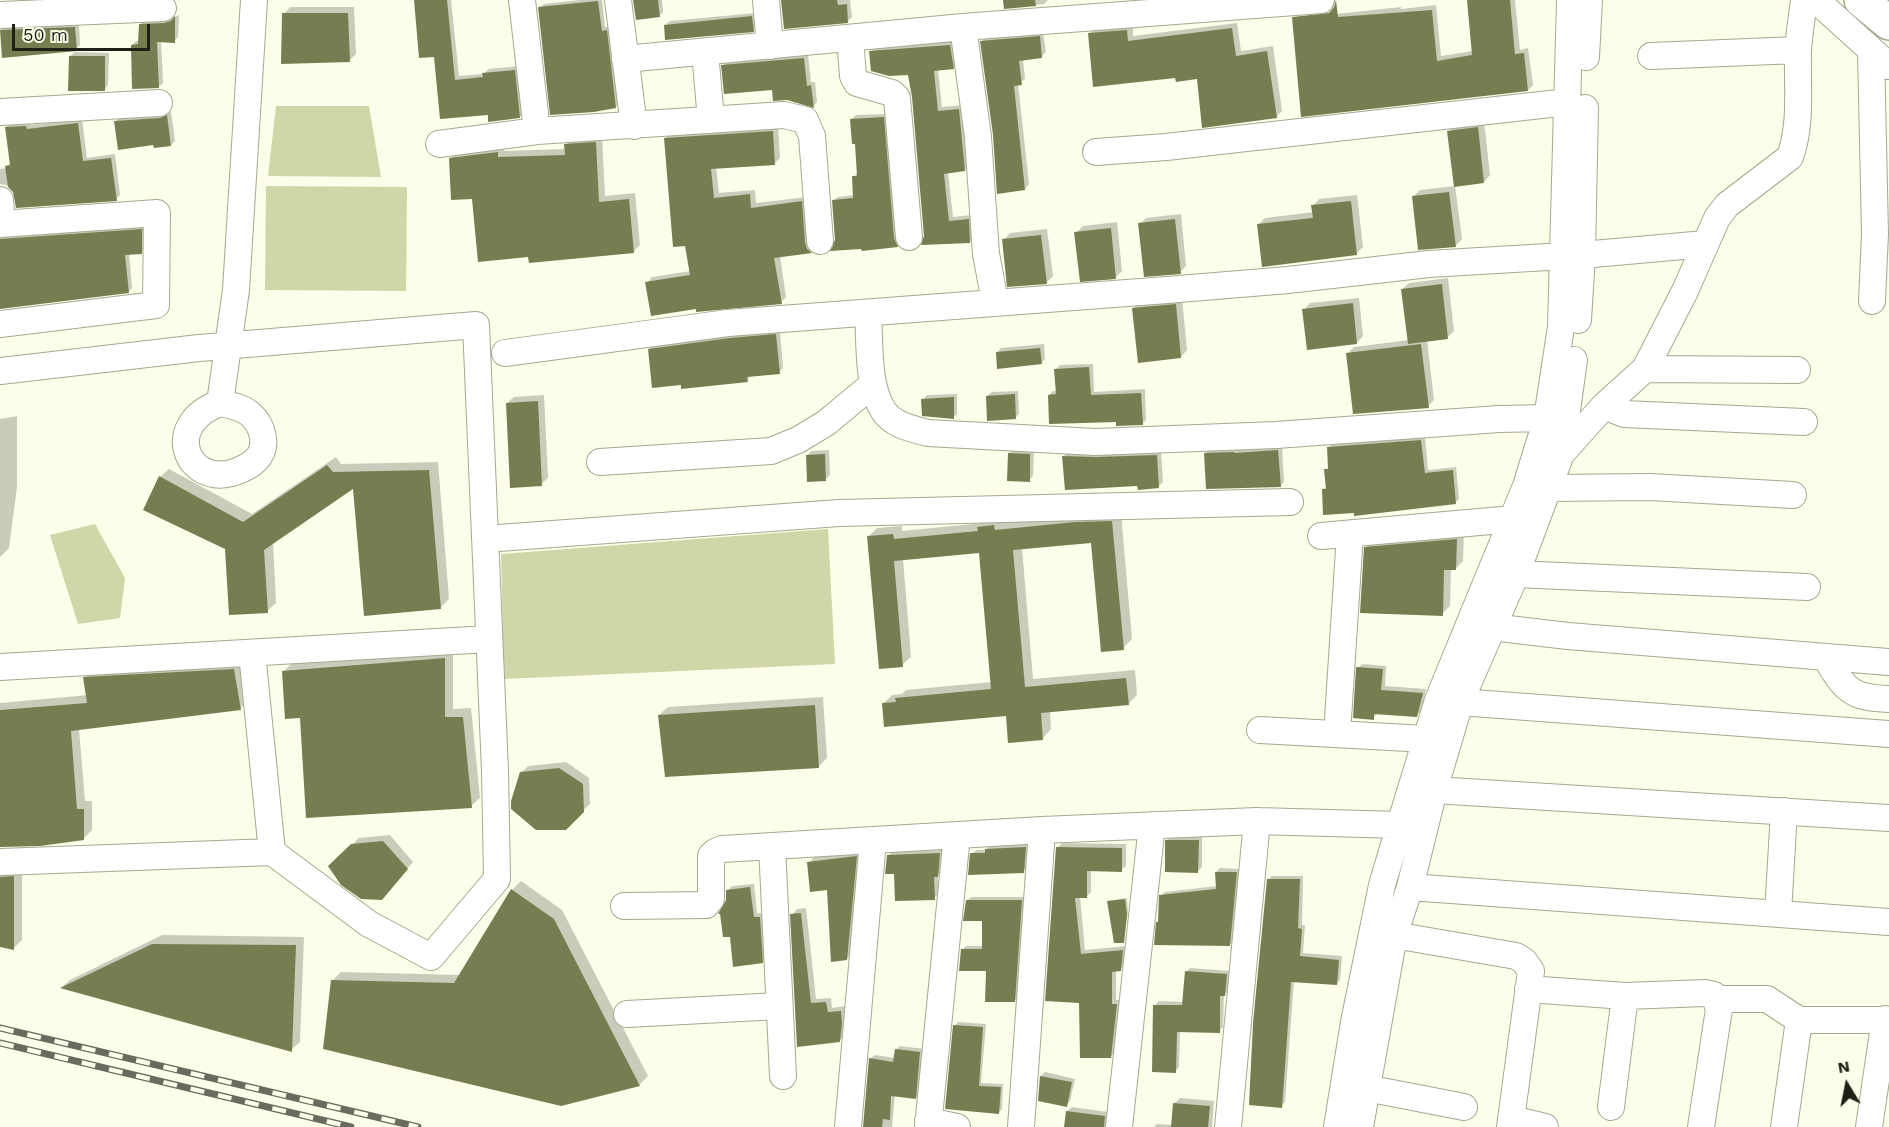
<!DOCTYPE html>
<style>
body{margin:0}
#map{position:relative;width:1889px;height:1127px;overflow:hidden;background:#faffe9;font-family:"Work Sans",sans-serif}
canvas{display:block}
.north{position:absolute;left:1817px;top:1055px;width:60px;height:60px;-webkit-text-stroke:4px #faffe9;paint-order:stroke;rotate:350deg;font-size:16px;font-weight:700;line-height:24px;text-align:center;color:#1e2016}
.north::after{content:'';display:block;margin:auto;width:21px;height:27px;background:#1e2016;clip-path:polygon(50% 0,100% 100%,50% 72%,0 100%)}
.scale{position:absolute;left:12px;top:24px;width:138px;height:27px;box-sizing:border-box;border:3px solid #1e2016;border-top:0;padding-left:8px;font-size:18px;line-height:21px;white-space:nowrap;color:#1e2016;-webkit-text-stroke:4px #faffe9;paint-order:stroke}
</style>
<div id="map">
<canvas width="1889" height="1127"></canvas>
<div class="north">N</div>
<div class="scale">50 m</div>
</div>
<script>
const ctx = document.querySelector('canvas').getContext('2d');
ctx.lineJoin = 'round';
function fill(path, color) { ctx.fillStyle = color; ctx.fill(path, 'evenodd'); }
function strokePath(path, color, width, dash) { ctx.strokeStyle = color; ctx.lineWidth = width; ctx.lineCap = dash ? 'butt' : 'round'; ctx.setLineDash(dash || []); ctx.stroke(path); }
const green = new Path2D(`
 M276,106H369L381,177L268,176Z
 M266,186L407,187L406,291L265,290Z
 M95,524L125,578L120,618L78,624L50,535Z
 M828,529L835,664L504,679L501,554Z`);
const shadow = new Path2D(`
 M415,0H451L459,76L483,74L489,69L519,66L524,112L520,117L489,113L442,118L435,55Z
 M580,0H602L605,27H610L620,103L616,107L540,8L544,4Z
 M635,0H662L663,12L659,16Z
 M783,0H850L852,17L848,21Z
 M1004,0H1048L1044,4L1005,7Z
 M1469,0H1515L1520,50L1528,48L1533,85L1528,90L1299,18L1401,7V9L1436,5L1441,56L1473,51Z
 M290,7H354L356,54L350,60L284,14Z
 M756,13L757,26L753,30L665,25L670,21Z
 M179,15L178,37L174,41H161L163,83L159,87L132,45L136,41H140V25L144,21L169,19Z
 M79,23L80,45L76,49L1,30L5,26Z
 M1237,23L1241,51L1273,46L1282,111L1276,117L1198,77H1176L1090,33L1095,27L1133,25V36Z
 M1043,33L1046,52L1042,56L1023,59L1025,79L1018,84L1029,184L1025,189L994,135L982,41L986,37Z
 M954,41L957,63L953,67L938,69L942,107L963,105L969,166L965,170L948,172L953,217L972,215L974,237L970,242L925,236L913,97L909,73L871,52L875,47Z
 M75,52L109,53L108,85L104,90L70,56Z
 M808,55L811,82H815L817,102L813,106L723,66L727,61Z
 M171,112L175,141L171,145L155,144L116,121L120,117L165,114Z
 M887,114L902,242L898,246L863,250V247L836,240L833,201L838,197L854,195V177L858,172L856,142L852,119L856,115Z
 M82,119L87,158L115,154L120,195L116,199L13,190L6,185L0,184V169L7,168L11,162L6,127L10,123L30,122L31,125Z
 M1484,121L1490,175L1484,182L1455,185L1462,239L1455,246L1413,197L1420,190L1455,186L1449,131L1455,125Z
 M778,126L780,158L774,164L716,167L719,193L755,190L756,203L807,197L816,247L811,252L780,256L786,297L781,302L697,307L647,283L652,277L691,271L665,138L671,133Z
 M602,136L605,196L635,193L640,245L633,252L530,255L474,198L451,158L458,151L504,146V151L566,149V145L573,138Z
 M1357,195L1363,247L1356,254L1259,224L1265,218L1314,212L1313,206L1319,199Z
 M1181,214L1186,266L1180,272L1140,224L1146,218Z
 M1117,222L1122,271L1116,277L1076,233L1083,226Z
 M145,226V248L141,252L129,253L132,288L128,292L0,307V234Z
 M1047,229L1053,276L1046,283L1004,240L1010,233Z
 M1448,278L1454,331L1447,338L1427,340L1434,400L1428,406L1348,353L1354,347L1409,340L1402,289L1409,283Z
 M1182,298L1187,350L1181,357L1134,308L1140,302Z
 M1359,298L1363,336L1357,343L1304,310L1310,303Z
 M780,331L783,368L779,372L751,375L747,381L682,384L649,349L653,345L735,334Z
 M1044,344L1045,359L1041,363L997,353L1001,348Z
 M1093,364L1094,392L1145,389L1146,420L1142,424L1117,421L1049,395L1053,391H1057L1056,369L1060,365Z
 M1018,391L1019,414L1015,418L987,396L992,392Z
 M957,394V414L953,418L923,400L927,395Z
 M544,395L548,478L541,484L507,403L514,397Z
 M17,416V487L9,548L0,557V419Z
 M1425,436L1428,470L1456,467L1459,499L1455,503L1323,489L1327,486L1326,470L1330,466L1329,448L1332,444Z
 M1282,447L1284,482L1280,486L1205,453L1209,449L1238,448V450Z
 M1013,449L1034,450L1033,476L1029,480L1009,453Z
 M829,450L830,475L826,479L807,456L811,451Z
 M1161,451L1163,482L1159,486L1139,484L1064,456L1068,452Z
 M336,457L341,464L438,462L449,599L440,608L354,486L273,542L276,603L267,611L227,548L160,477L169,469L252,514Z
 M1121,513L1132,639L1123,648L1093,541L1022,548L1033,679L1135,670L1137,695L1128,704L1050,711L1051,729L1043,738L1007,715L883,704L892,695L902,694L906,690L992,682L980,551L903,559L911,657L902,665L868,537L877,528L902,526V531L983,523L988,519Z
 M1464,532L1463,561L1455,569L1451,568L1450,606L1442,614L1366,548L1374,540Z
 M453,650V709L471,708L480,798L471,806L301,716L283,672L292,663Z
 M242,661L248,700L240,709L79,729L85,801H92V830L83,839L0,845V703L88,695L85,678L94,669Z
 M1362,664L1386,666L1385,686L1426,689L1421,711L1417,715L1377,714L1373,718L1358,668Z
 M823,697L827,758L818,767L659,715L668,707Z
 M566,762L589,778L590,804L565,828L521,773L528,766Z
 M390,835L413,862L388,891L330,867L359,838Z
 M1171,836H1202V867L1198,871L1167,840Z
 M1062,843L1126,844V866L1121,870H1091V892L1086,897H1080L1085,950L1127,946L1125,965L1120,969L1116,970V1000H1121L1116,1052L1111,1056L1081,1001L1057,848Z
 M1029,844L1027,867L1023,871L972,854L976,850H986L990,845Z
 M943,850L941,871L938,875V894L934,898L896,872L888,856L892,852Z
 M861,852L852,953L847,959L829,888L809,863L814,857Z
 M0,865L22,868V940L14,948L0,945Z
 M1220,868L1240,869L1234,941L1229,945L1161,896L1165,892L1217,886L1216,872Z
 M1272,876H1303L1302,925H1305L1303,953L1342,956L1340,980L1336,984L1294,981L1285,1102L1281,1106L1268,880Z
 M521,881L562,910L648,1076L639,1085L332,981L341,972L461,975L512,890Z
 M754,884L757,913L764,914L766,958L762,962L727,891L732,886Z
 M971,897H1025L1018,997L1014,1001L987,969L962,950L966,946H983V920L967,901Z
 M1127,898L1128,912L1123,942L1109,901Z
 M806,908L816,999L831,998L832,1008L845,1006L846,1017L845,1035L840,1040L798,1045L792,915L797,909Z
 M162,935L304,937L300,1042L291,1050L62,987L70,980Z
 M1190,968L1231,971L1229,991L1224,995L1223,1027L1219,1031H1180L1179,1067L1175,1071L1155,1005L1159,1001L1184,1002L1186,972Z
 M958,1022L986,1024L981,1083L1003,1084L1002,1109L998,1113L947,1107L955,1025Z
 M900,1046L924,1049L919,1094L915,1098L895,1095L892,1127H865L870,1059L875,1055L895,1058L896,1050Z
 M1045,1072L1075,1079L1070,1101L1066,1105L1041,1076Z
 M1180,1098L1214,1101L1212,1127H1154L1157,1124L1173,1125L1174,1104Z
 M1072,1107L1108,1112L1105,1127H1065L1067,1111Z`);
const building = new Path2D(`
 M414,0H447L455,80L483,77L482,73L515,70L520,118L488,122V115L440,119L434,57L419,58Z
 M633,0H658L660,17L636,20Z
 M781,0H837L838,5L847,4L848,23L784,29Z
 M1003,0H1035L1036,6L1004,9Z
 M1336,0L1338,17L1432,10L1437,61L1472,55L1467,0H1510L1515,54L1524,53L1528,91L1301,117L1292,17L1329,13L1334,7Z
 M598,1L602,31L607,30L616,108L594,112L550,115L538,7Z
 M282,13H348L350,62L281,64Z
 M175,16V43L157,42L159,88L132,89L131,45L138,44L139,24L164,23L171,21Z
 M752,16L754,32L665,40L664,25Z
 M75,27L77,51L2,58L0,30Z
 M1232,28L1236,56L1267,51L1277,118L1202,128L1197,79L1176,82L1175,78L1093,87L1088,33L1127,30L1128,41Z
 M1040,36L1042,58L1019,61L1022,85L1014,86L1025,190L997,194L993,135L980,41Z
 M950,45L954,69L934,71L938,111L959,109L965,171L944,174L949,221L969,219L970,243L921,245L924,236L912,97L908,75L889,76L871,71L869,51Z
 M69,56H105V91H68Z
 M804,58L807,86L811,85L814,108L787,100L773,101L772,90L724,94L721,65Z
 M167,115L171,146L154,148L153,145L118,150L114,121L160,118Z
 M884,117L894,238L898,247L862,251L861,249L830,251L835,240L832,200L853,198L852,176H857L855,144H852L850,119Z
 M78,123L83,161L111,158L117,201L16,208L13,192L8,187L5,166L10,165L5,127L26,126L27,129Z
 M1478,127L1484,183L1454,187L1447,131Z
 M773,131L775,165L711,169L714,198L750,194L751,208L802,201L805,242L807,249L812,253L774,258L782,304L696,312V309L651,316L645,282L690,275L685,246L673,247L664,138Z
 M596,142L599,202L629,199L634,253L529,263L528,257L478,262L472,199L451,200L449,158L498,152V157L565,155L564,144Z
 M1449,192L1456,247L1418,250L1412,196Z
 M1351,201L1357,255L1262,267L1257,224L1313,218L1311,205Z
 M1175,219L1181,274L1144,277L1138,223Z
 M1111,228L1116,279L1080,282L1074,232Z
 M142,229V254L125,255L129,293L0,309V239Z
 M1041,235L1047,284L1007,287L1002,239Z
 M1442,284L1448,339L1408,344L1401,289Z
 M1353,303L1357,344L1307,350L1302,309Z
 M1176,304L1181,358L1138,363L1132,308Z
 M776,334L780,374L747,377L748,382L681,389V385L652,388L648,349L730,338Z
 M1421,344L1429,408L1353,414L1346,353Z
 M1040,348L1042,364L997,369L996,352Z
 M1089,367L1091,395L1141,393L1143,425L1116,426V422L1049,424L1048,395L1056,394L1054,369Z
 M1015,394L1016,419L987,421L986,396Z
 M954,397V419L922,416L921,399Z
 M538,401L542,486L510,488L506,403Z
 M1421,440L1425,473L1453,470L1456,504L1354,516V513L1323,515L1322,489H1326L1324,469H1328L1327,447Z
 M1278,450L1281,487L1206,489L1204,453L1234,452V453Z
 M1008,453L1030,454V482L1007,481Z
 M825,454L826,481L807,482L806,455Z
 M1157,455L1159,488L1138,490L1137,486L1065,490L1062,456L1096,457Z
 M327,465L333,472L429,470L441,609L364,616L353,489L264,550L268,613L229,615L225,549L143,510L159,476L243,522Z
 M1112,521L1124,650L1101,652L1091,543L1013,550L1025,687L1126,678L1129,705L1041,713L1043,740L1008,743L1006,716L884,727L882,703L896,702L895,698L991,689L979,553L894,561L903,667L879,669L867,536L893,534L894,539L978,531L977,527L994,525L995,530L1075,522Z
 M1457,539L1456,570H1444L1443,616L1360,613L1364,547Z
 M445,658V717H463L472,808L306,818L300,718L285,719L282,671Z
 M1356,667L1383,669L1381,690L1423,693L1417,717L1374,714V720L1353,718Z
 M234,669L241,710L71,731L77,809H84V840L40,846L0,847V710L87,703L83,677Z
 M815,705L819,768L665,777L658,715Z
 M559,768L583,784L584,812L566,830H536L511,809V801L520,772Z
 M1165,840H1199L1198,873L1165,872Z
 M383,841L408,869L382,900L361,899L341,885L328,866L351,844Z
 M1026,847L1024,873L968,875L970,853H985V849Z
 M1056,847L1122,848V872L1087,871V898H1075L1081,954L1123,950L1121,971L1112,972V1004H1117L1111,1058H1080L1079,1003L1045,1001Z
 M940,853L938,877H934L935,900L895,901L894,874H885L887,855Z
 M857,856L847,960L831,962L827,890L810,892L807,862Z
 M1215,872H1237L1230,946L1154,945L1156,922H1158L1159,895L1216,889Z
 M14,876V950L0,947V877Z
 M1267,879H1300L1298,928L1302,929L1300,956L1339,960L1337,985L1291,982L1282,1108L1249,1105L1253,1023Z
 M750,887L754,917H760L763,963L733,967L730,937H723L720,914H718L726,900V890Z
 M511,889L554,919L640,1086L561,1106L323,1049L331,980L454,983Z
 M1125,899L1127,915L1124,943H1114L1107,901Z
 M966,900H1022L1015,1002H985L986,971H959L961,949H982V921H963Z
 M801,913L811,1003L826,1002L828,1012L841,1011L842,1023L840,1042L797,1047L790,914Z
 M152,944L296,945L292,1052L60,988Z
 M1185,971L1227,974L1225,996H1220V1033L1177,1032L1176,1073L1152,1072L1153,1005H1182Z
 M953,1025L983,1027L979,1086L1001,1087L999,1114L945,1109Z
 M895,1049L920,1052L916,1099L891,1096L890,1120L883,1119L882,1127H863L869,1058L893,1062Z
 M1040,1076L1072,1082L1067,1107L1038,1101Z
 M1173,1103L1210,1106L1208,1127H1171Z
 M1066,1111L1105,1116L1104,1127H1064Z`);
const minor = new Path2D(`
 M522,0L537,131
 M618,0L634,126
 M766,0L770,46
 M1816,0L1889,66
 M0,15L163,8
 M963,27L978,137L986,254L995,302
 M850,38L853,76L857,83L892,93L897,98L909,237
 M1871,51L1875,234L1872,301
 M705,52L711,120
 M1651,56L1798,50
 M1586,57L1589,0
 M625,59L963,27L1321,0
 M0,112L159,103
 M439,144L537,131L784,115L805,120L812,136L820,241
 M1096,152L1166,147L1568,102
 M0,200L2,224
 M0,224L157,213L156,305L0,324
 M868,313C870,342 867,385 883,410C892,425 913,429 928,433L1095,442L1276,435L1499,419L1547,418
 M1578,320L1582,255L1585,108
 M505,353L728,323L1167,290L1288,280L1429,264L1582,255L1705,244
 M1645,369L1797,370
 M0,371L199,348L476,325L495,771L497,879L431,957L369,924L272,852L252,653
 M220,403L236,290L254,0
 M220,403C230,405 242,407 250,414C263,425 269,447 256,460C249,467 241,470 232,473C186,485 162,424 220,403Z
 M1604,406L1624,414L1804,422
 M1561,454L1604,406L1645,369L1685,291L1717,218L1727,205L1790,157C1802,124 1797,86 1798,51C1799,34 1802,17 1804,0
 M600,462L771,451L798,440L826,423L873,384
 M1549,488L1650,487L1793,495
 M1321,536L1513,519
 M485,539L839,513L1290,502
 M1501,568L1516,574L1807,587
 M1491,627L1568,636L1889,662
 M1826,658C1845,690 1851,698 1889,699
 M0,667L489,639
 M1460,702L1889,734
 M1260,730L1427,739
 M1337,734L1350,534
 M1434,790L1889,818
 M772,846L783,1076
 M0,862L272,852
 M1410,887L1889,922
 M624,906L706,905L711,899V856L715,852L722,849L1042,830L1257,821L1400,825L1414,828
 M1778,913L1784,811
 M1394,935L1516,956L1524,961L1531,971L1510,1127
 M1528,989L1625,996L1706,993L1714,995L1719,1009L1701,1127
 M1717,999H1767L1799,1020H1889
 M627,1014L779,1006
 M1366,1088L1464,1107
 M1611,1107L1625,996
 M1511,1119L1545,1127
 M928,1121L957,1127
 M848,1127L873,840
 M928,1127L957,835
 M1021,1127L1042,830
 M1119,1127L1152,825
 M1228,1127L1257,821
 M1337,1127L1354,1022L1382,885L1400,825L1438,700L1526,486L1547,418L1561,327L1570,0
 M1360,1127L1394,935L1410,887L1434,790L1460,702L1516,574L1561,454L1574,360
 M1784,1127L1799,1020
 M1869,1127L1885,1019`);
const highway = new Path2D(`
 M1861,0L1889,23`);
const rail = new Path2D(`
 M0,1028L418,1127
 M0,1043L351,1127`);
fill(green, '#ced7a7');
fill(shadow, '#0003');
fill(building, '#767e51');
strokePath(minor, '#a4a990', 28);
strokePath(highway, '#a4a990', 36);
strokePath(minor, '#fff', 26);
strokePath(highway, '#fff', 33);
strokePath(rail, '#686b5d', 7);
strokePath(rail, '#faffe9', 4.5, [14]);
</script>
